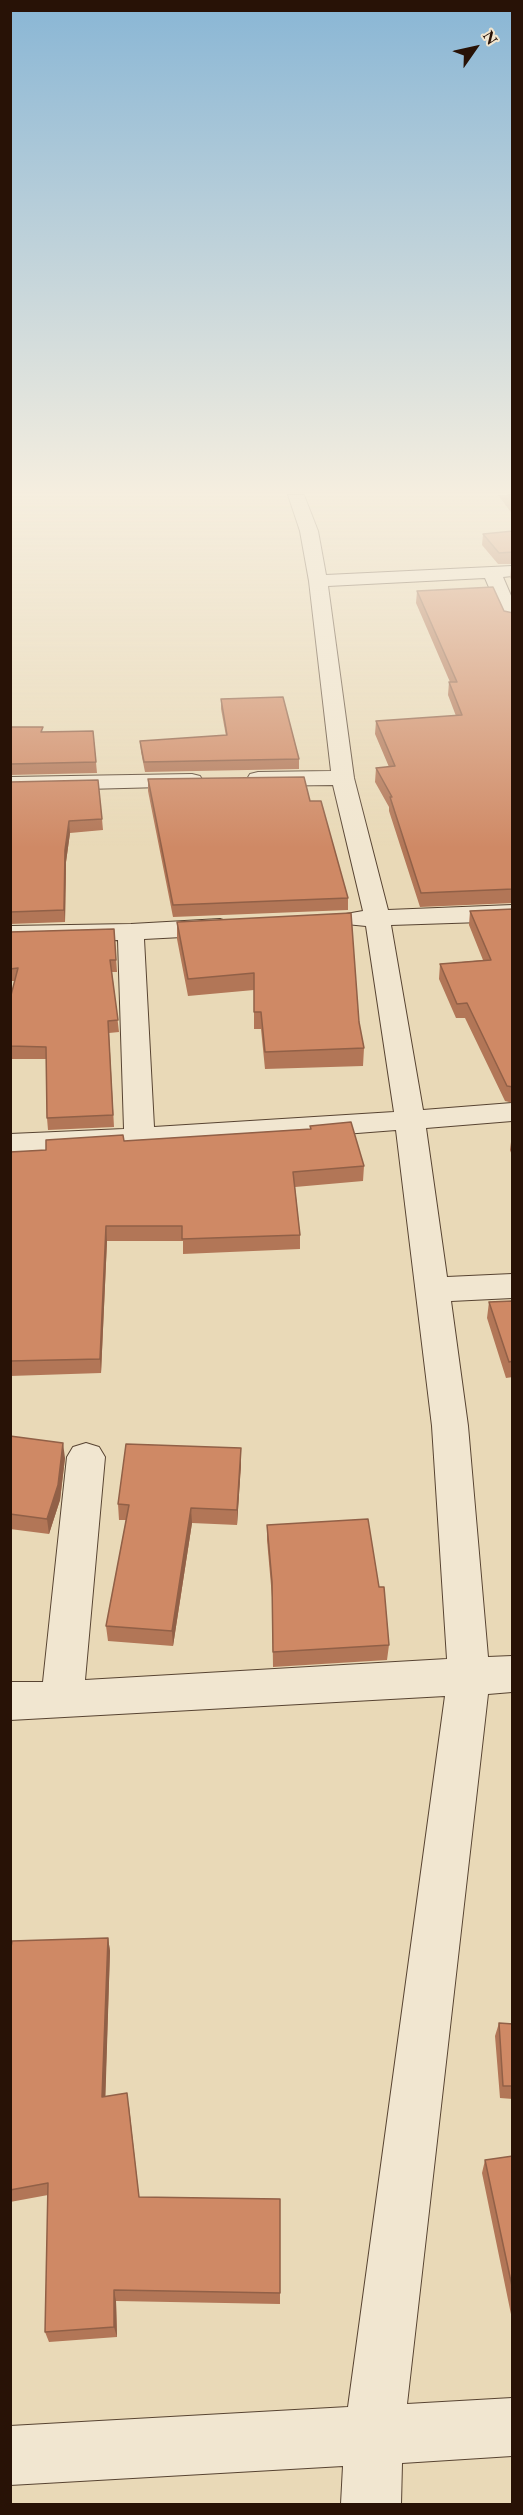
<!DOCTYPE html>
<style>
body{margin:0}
#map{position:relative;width:523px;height:2515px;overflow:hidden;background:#e9d9b7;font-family:"EB Garamond",serif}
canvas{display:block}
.frame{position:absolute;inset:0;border:12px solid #281206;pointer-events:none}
.north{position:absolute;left:445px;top:18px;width:60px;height:60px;-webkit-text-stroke:4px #f1e6d0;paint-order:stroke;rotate:56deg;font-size:16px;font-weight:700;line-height:24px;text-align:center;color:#281206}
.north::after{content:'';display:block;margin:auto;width:21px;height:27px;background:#281206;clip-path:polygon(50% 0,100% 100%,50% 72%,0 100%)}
</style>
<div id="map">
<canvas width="523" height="2515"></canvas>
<div class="frame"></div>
<div class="north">N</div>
</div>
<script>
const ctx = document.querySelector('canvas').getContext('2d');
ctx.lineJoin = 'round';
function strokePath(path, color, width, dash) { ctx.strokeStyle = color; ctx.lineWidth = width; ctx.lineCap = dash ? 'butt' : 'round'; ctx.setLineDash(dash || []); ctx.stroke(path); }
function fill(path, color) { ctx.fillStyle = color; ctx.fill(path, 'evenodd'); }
const minor = new Path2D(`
 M288,495H304L318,531L326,575L512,566V576L503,577L512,598V624L505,622L502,618L485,578L328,586L354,778L388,910L512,905V921L391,925L423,1110L512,1103V1121L426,1128L447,1277L512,1274V1298L451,1301L468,1426L488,1657L512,1656V1692L488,1694L407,2404L512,2398V2456L402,2463L401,2504H341L343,2466L10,2485V2426L348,2407L445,1696L10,1720V1682H43L67,1457L73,1447L86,1443L99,1447L105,1457L85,1680L447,1659L432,1426L396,1130L267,1140L10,1154V1134L124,1129L118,940L10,942V926L131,924L220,919L229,922L233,927L229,932L220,935L144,939L154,1127L394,1112L366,926L346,924L342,919L346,914L363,911L333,785L258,786L250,784L247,779L250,774L258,772L331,771L309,581L300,531Z
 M192,774L200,776L203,781L200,786L10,791V777Z`);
const wall = new Path2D(`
 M498,495H513V515Z
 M513,531V564H498L482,545L483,534Z
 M513,566V581L510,578L511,567Z
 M417,591L513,613V903L420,907L389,811V807L375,782L376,768L389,767L375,734L376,721L456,716L448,695L449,682H450L416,603Z
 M221,699L299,759V769L145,772L141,752L140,741L226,736L221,709Z
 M10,727L43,732L93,731L97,773L10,775Z
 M148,779L310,801L348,898V910L173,917L148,791Z
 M10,782L102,819L103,830L70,833L66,862L65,922L10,924Z
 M513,909V1103L505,1101L465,1018H456L439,979L440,964L483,960L469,925L470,911Z
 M177,922L359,1022L364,1048L363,1066L265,1069L261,1029H254V990L188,996L177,939Z
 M114,929L117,972H112L119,1032L109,1033L114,1127L48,1130L47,1118L46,1059H10V999L15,981H10V932Z
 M310,1126L364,1166L363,1181L295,1187L300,1235V1249L183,1254V1241H107L101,1373L10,1376V1152L46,1150L124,1141L310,1129Z
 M512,1134H513V1158L510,1150Z
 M513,1301V1377L506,1378L487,1318L489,1302Z
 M10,1436L65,1458L60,1500L49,1534L10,1529Z
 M241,1448V1464L237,1525L192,1523L173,1646L108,1641L106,1626L126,1520H119L118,1504Z
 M267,1525L389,1645L387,1660L273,1667L272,1597L267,1540Z
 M108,1938L110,1951L105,2097L129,2106L139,2197L280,2199V2304L116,2301L117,2337L49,2342L45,2332L48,2195L10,2202V1954Z
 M499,2023L513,2024V2099L500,2098L495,2036Z
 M513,2156V2324L482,2173L485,2160Z`);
const shadedWall = new Path2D(`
 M69,821L70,833L66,862L65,922L64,910L65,850Z
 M106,1226L107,1241L101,1373L100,1359Z
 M63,1443L65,1458L60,1500L49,1534L47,1519Z
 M241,1448V1464L237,1525V1510Z
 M191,1508L192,1523L173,1646L172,1631Z
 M108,1938L110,1951L105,2110L102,2097Z
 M114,2290L116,2301L117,2337L114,2327Z`);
const building = new Path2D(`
 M508,495H513V502Z
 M513,531V552L499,553L483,534Z
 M493,587L504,611L513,613V889L421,893L390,797H392L376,768L395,766L376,721L462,715L449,682H457L417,591Z
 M283,697L299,759L144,762L140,741L227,735L221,699Z
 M10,727H43L41,732L93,731L96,762L10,764Z
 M304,777L310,801H321L348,898L173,905L148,779Z
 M98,780L102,819L69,821L65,850L64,910L10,912V782Z
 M513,909V1087L507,1086L467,1003L457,1004L440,964L491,960L470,911Z
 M351,913L359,1022L364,1048L265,1052L261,1012H254V973L188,979L177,922Z
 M114,929L116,960H110L118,1020L108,1021L113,1115L47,1118L46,1047L10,1046V999L18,968L10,969V932Z
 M351,1122L364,1166L293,1172L300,1235L182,1239V1226H106L100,1359L10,1361V1152L46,1150V1140L123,1135L124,1141L311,1129L310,1126Z
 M513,1301V1361L509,1362L489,1302Z
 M10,1436L63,1443L58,1485L47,1519L10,1514Z
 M126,1444L241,1448L237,1510L191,1508L172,1631L106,1626L129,1505L118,1504Z
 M368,1519L379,1587H384L389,1645L273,1652L272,1582L267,1525Z
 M108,1938L102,2097L127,2093L139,2197L280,2199V2293L114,2290V2327L45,2332L48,2183L10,2190V1954L12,1941Z
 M499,2023L513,2024V2086H503Z
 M513,2156V2291L485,2160Z`);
strokePath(minor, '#584432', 2);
fill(minor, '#f1e6d0');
fill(wall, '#b27657');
fill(shadedWall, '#916047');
fill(building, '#cf8965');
strokePath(building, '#916047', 1.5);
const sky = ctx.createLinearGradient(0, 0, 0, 848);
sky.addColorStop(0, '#89b6d5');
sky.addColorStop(0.58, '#f5eedf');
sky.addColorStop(1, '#f5eedf00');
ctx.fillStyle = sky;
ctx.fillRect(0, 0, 523, 848);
</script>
